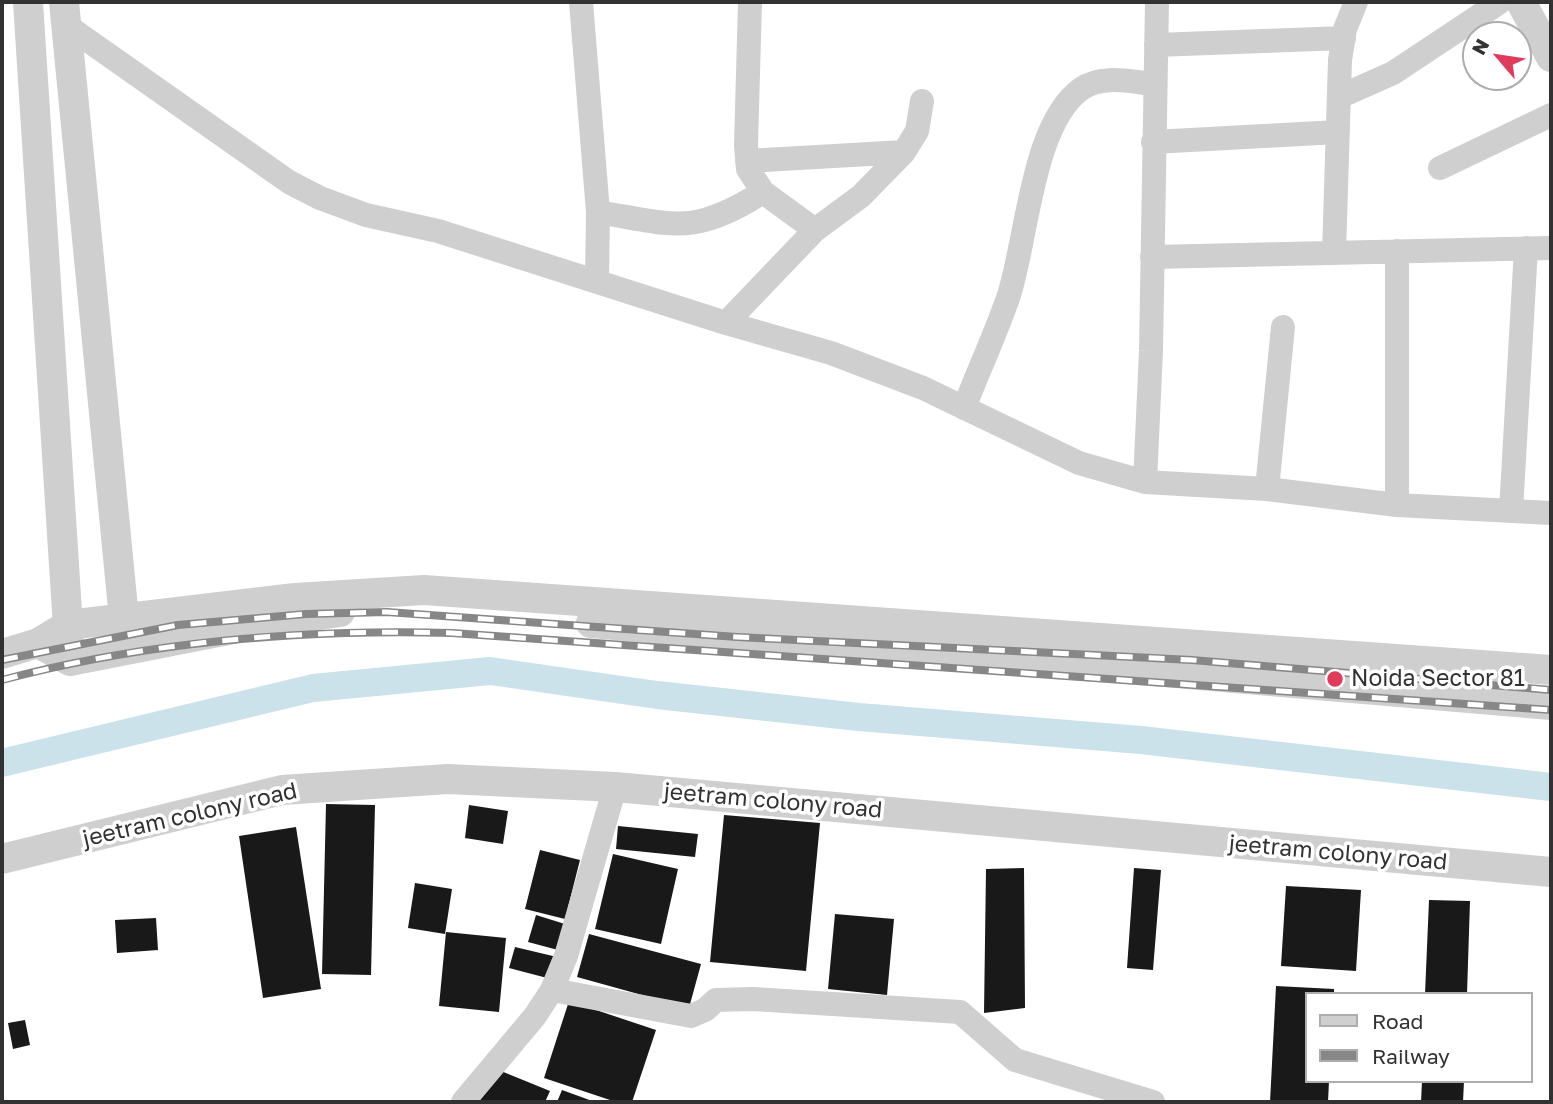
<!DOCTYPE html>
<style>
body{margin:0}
#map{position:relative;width:1553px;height:1104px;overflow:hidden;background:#fff;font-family:"Golos Text",sans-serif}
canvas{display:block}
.frame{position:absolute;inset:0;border:4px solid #323232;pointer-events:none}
.legend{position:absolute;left:1305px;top:992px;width:228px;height:91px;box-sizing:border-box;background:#fff;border:2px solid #adadad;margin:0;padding:9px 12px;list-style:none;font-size:21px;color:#323232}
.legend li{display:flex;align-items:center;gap:14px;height:35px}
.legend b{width:35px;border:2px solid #adadad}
.north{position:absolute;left:1462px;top:21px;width:70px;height:70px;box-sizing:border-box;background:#fff;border:2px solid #adadad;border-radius:50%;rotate:299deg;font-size:19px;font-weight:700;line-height:28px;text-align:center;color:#323232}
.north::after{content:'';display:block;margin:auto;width:24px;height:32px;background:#e13b5b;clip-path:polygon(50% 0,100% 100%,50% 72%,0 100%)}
</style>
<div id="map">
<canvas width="1553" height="1104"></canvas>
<div class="frame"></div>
<ul class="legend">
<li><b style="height:9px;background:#cfcfcf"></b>Road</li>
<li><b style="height:9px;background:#878787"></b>Railway</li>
</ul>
<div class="north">N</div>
</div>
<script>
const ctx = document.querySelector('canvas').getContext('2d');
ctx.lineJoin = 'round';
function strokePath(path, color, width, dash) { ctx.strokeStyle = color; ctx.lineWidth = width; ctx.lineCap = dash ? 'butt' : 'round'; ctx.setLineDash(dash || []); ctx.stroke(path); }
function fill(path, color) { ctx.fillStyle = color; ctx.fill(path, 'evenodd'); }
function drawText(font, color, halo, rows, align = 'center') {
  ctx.font = font + ' "Golos Text",sans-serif'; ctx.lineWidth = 7; ctx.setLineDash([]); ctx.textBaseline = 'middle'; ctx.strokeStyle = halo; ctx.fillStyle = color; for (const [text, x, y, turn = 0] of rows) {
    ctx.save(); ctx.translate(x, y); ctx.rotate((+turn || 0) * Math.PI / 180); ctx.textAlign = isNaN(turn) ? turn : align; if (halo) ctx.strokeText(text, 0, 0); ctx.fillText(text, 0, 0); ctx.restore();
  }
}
const canal = new Path2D(`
 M2,763L313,688L490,671L657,695L859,717L1141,740L1551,787`);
const building = new Path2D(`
 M326,804L375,805L371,975L322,974Z
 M469,805L508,811L503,844L465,838Z
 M724,815L820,823L806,971L710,962Z
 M618,826L698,834L695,857L616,849Z
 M296,827L321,989L263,998L239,836Z
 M540,850L580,860L565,919L525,909Z
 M613,854L678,869L661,944L595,929Z
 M1024,868L1025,1008L984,1013L986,869Z
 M1134,868L1161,870L1153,970L1127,968Z
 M415,883L452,889L445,934L408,928Z
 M1286,886L1361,890L1356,971L1281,966Z
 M1429,900L1470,901L1467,994H1425Z
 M835,914L894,919L887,995L828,989Z
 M536,915L565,924L558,950L528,942Z
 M156,918L158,950L117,953L115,920Z
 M446,932L506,938L499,1012L439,1006Z
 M589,934L701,964L689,1008L577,977Z
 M515,947L557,957L551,979L509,968Z
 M1276,986L1334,989V994H1306V1081H1329L1328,1102H1270Z
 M569,1001L656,1030L632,1102H616L544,1078Z
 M25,1020L30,1045L13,1049L8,1023Z
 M496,1069L550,1091L545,1102H472Z
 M1422,1081H1464L1463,1102H1421Z
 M562,1090L595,1102H557Z`);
const minor = new Path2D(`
 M581,2L598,212L597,280
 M750,2L746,145L748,169L763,192L815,230
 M66,25L289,182L320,198L366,215L438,231L726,323L831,353L923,388L1079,463L1145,482L1267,489L1397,505L1551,513
 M1156,45L1344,38
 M1339,97L1393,73L1500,2
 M1153,142L1338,132
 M747,161L904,152
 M1440,168L1551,115
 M598,212C676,225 693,236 763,192
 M1334,253L1340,60L1345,29L1356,2
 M1152,257L1551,248
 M726,323L815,230L861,196L904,152L917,131L922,101
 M964,408C978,372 995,335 1008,298C1027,243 1031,125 1081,89C1101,74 1132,82 1154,84
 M1145,482L1151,351L1157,2
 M1267,489L1283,327
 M1397,505V251
 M1511,511L1526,248
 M552,990L691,1016L705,1010L716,1000L753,999L960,1012L1015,1060L1153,1102
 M463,1102L535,1016L552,990L566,956L615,787`);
const tertiary = new Path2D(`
 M28,2L69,643
 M64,2L126,639
 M1521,2L1551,57
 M591,623L1551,705
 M38,643L70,661L259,624L340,612
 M2,654L38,643L68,625L295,598L424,590L1551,670
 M2,859L282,790L448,779L615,787L1551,872`);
const rail = new Path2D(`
 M2,660L178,625L306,614L387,612L737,637L1192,660L1551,690
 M2,680C150,641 299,629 452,633L1551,710`);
const markers = [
 [1335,679,9,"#e13b5b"]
];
const poiNames = [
 ["Noida Sector 81",1351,679]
];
const streetNames = [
 ["jeetram colony road",773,801,5],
 ["jeetram colony road",190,815,-13],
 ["jeetram colony road",1338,853,5]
];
strokePath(canal, '#cbe2eb', 28);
fill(building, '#191919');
strokePath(minor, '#cfcfcf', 24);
strokePath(tertiary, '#cfcfcf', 30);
strokePath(rail, '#878787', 8);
strokePath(rail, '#fff', 5, [16]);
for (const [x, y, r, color] of markers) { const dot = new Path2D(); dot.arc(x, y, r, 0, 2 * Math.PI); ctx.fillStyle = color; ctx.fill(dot); strokePath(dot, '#fff', 2.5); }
drawText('23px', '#323232', '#fff', poiNames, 'left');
drawText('23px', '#323232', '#fff', streetNames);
</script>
